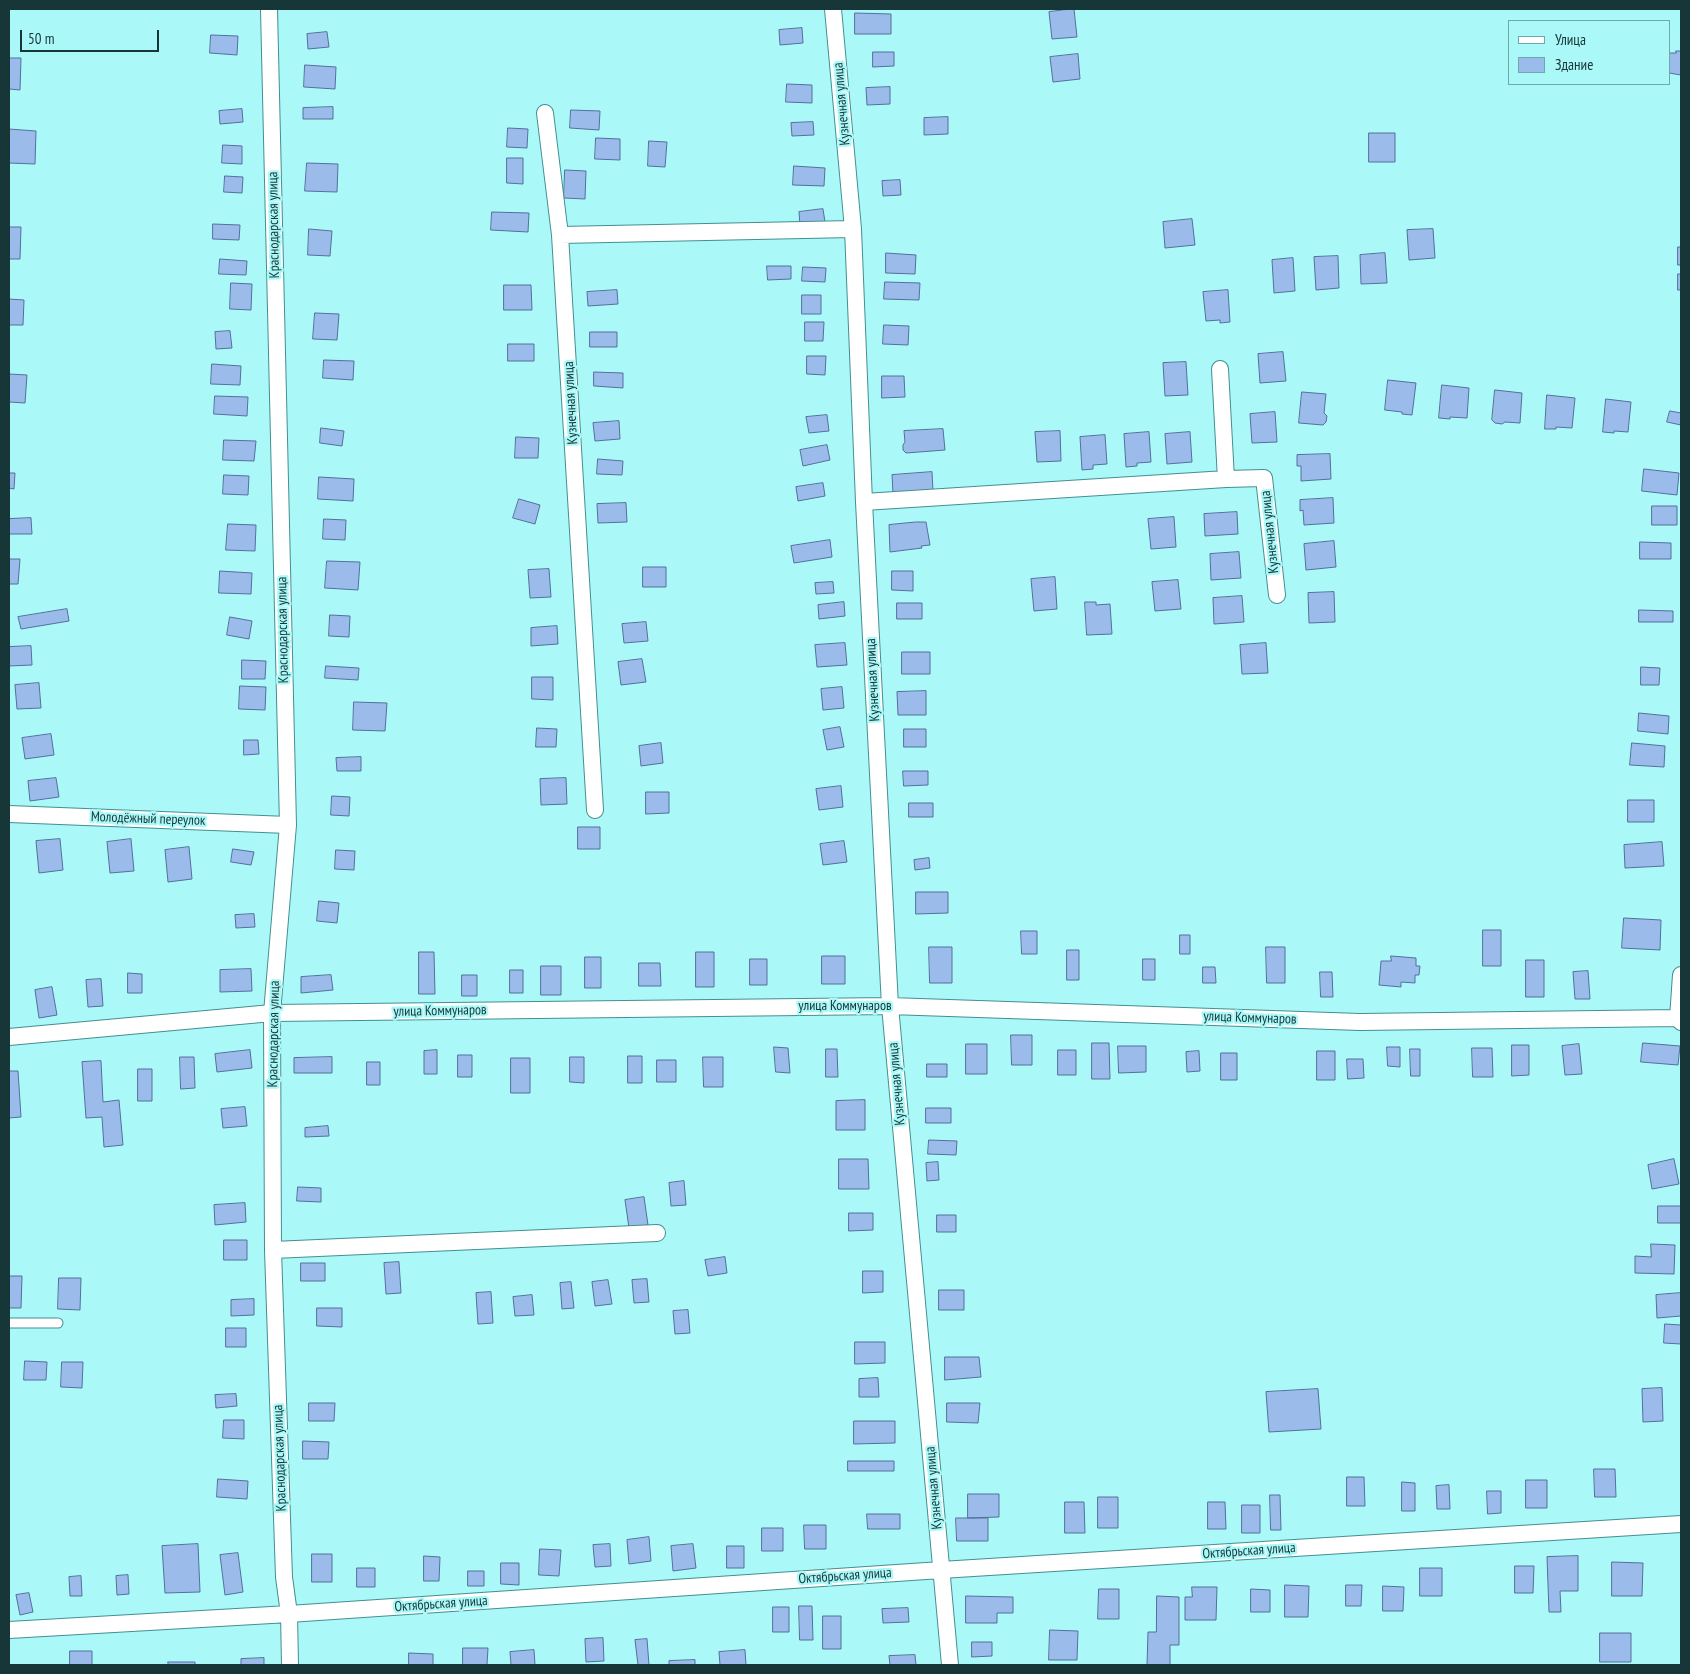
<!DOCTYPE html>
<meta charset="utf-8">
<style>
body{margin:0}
#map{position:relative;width:1690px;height:1674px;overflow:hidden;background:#abf8f9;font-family:"PT Sans Narrow",sans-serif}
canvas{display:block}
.frame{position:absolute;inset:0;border:10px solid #163637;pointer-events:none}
.legend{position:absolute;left:1508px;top:20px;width:162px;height:65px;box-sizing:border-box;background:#abf8f9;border:1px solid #6faaab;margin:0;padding:6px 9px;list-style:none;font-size:15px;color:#163637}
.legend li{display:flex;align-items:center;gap:10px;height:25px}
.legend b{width:25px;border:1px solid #6faaab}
.scale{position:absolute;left:20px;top:30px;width:139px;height:22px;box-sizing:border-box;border:2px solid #163637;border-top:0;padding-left:6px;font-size:15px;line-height:18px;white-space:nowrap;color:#163637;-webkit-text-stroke:4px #abf8f9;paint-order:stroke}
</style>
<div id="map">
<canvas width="1690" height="1674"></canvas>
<div class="frame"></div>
<ul class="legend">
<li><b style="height:6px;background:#fff"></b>Улица</li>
<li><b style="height:14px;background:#9bbcea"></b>Здание</li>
</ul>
<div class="scale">50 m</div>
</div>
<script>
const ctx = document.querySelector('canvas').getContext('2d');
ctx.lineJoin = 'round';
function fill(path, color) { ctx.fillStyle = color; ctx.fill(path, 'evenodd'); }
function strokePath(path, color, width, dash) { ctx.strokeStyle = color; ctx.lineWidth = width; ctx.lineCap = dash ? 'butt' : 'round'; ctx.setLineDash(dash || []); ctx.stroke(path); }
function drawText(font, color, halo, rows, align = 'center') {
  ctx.font = font + ' "PT Sans Narrow",sans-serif'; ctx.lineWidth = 4.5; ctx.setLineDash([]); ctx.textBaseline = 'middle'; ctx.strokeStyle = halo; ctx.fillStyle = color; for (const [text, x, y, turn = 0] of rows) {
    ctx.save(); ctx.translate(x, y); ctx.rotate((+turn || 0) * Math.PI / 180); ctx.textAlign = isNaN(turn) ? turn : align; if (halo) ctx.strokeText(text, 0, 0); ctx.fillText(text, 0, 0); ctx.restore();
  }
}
const building = new Path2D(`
 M1074,9L1077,37L1052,39L1049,12Z
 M855,13L891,14V34H855Z
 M802,28L803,43L780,45L779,30Z
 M327,32L329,47L308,49L307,34Z
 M211,35L238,36L237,55L210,53Z
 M1676,51H1681V75L1669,73V53H1676Z
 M873,52H894V66L873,67Z
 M1078,54L1080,79L1053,82L1050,57Z
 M9,58H21L20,90L9,89Z
 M305,65L336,67L335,89L304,87Z
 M787,84L812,85V103L786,102Z
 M890,87V104L867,105L866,88Z
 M333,107V119H303V108Z
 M242,109L243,122L220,124L219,111Z
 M571,110L600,111L599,130L570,128Z
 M948,117V134L924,135V118Z
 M813,122L814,135L792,136L791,123Z
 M508,128L528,129L527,148L507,147Z
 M9,129L36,131L35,164L9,163Z
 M1369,133H1395V162H1369Z
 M596,138L620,139V160L595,159Z
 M649,141L667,142L665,167L648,166Z
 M223,145L242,146V164L222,163Z
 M507,158H523V184L507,183Z
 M307,163L338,164L337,192L305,191Z
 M794,166L825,168L824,186L793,185Z
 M565,170L586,171L585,199L564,198Z
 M225,176L243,177L242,193L224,192Z
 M900,180L901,195L883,196L882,181Z
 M823,209L825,222L800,225L799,212Z
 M492,212L529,213L528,232L491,230Z
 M1192,219L1195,245L1165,248L1163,222Z
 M213,224L240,225L239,240L213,239Z
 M9,227H21L20,259H9Z
 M309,229L332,231L330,256L308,255Z
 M1433,229L1435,258L1409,260L1407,230Z
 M1678,247H1681V265H1678Z
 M886,253L916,255L915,274L886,273Z
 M1385,253L1387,283L1361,284L1360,255Z
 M1338,256L1339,288L1316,290L1314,257Z
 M1293,258L1295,291L1274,293L1272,260Z
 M220,259L247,261L246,275L219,274Z
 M767,266H791V279L768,280Z
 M803,267L826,268L825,282L802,281Z
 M1678,274H1681V290H1678Z
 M885,282L920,283L919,300L884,299Z
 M231,283L252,284L251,310L230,309Z
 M504,285H531L532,310H504Z
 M617,290L618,304L588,306L587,292Z
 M1228,290L1230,322L1220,323V320L1206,321L1203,292Z
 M802,295H821V314H802Z
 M9,299L24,300L23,325H9Z
 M315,313L339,314L337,340L313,339Z
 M805,322H824L823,341H805Z
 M884,325L909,326L908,345L883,344Z
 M230,331L232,348L216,349L215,332Z
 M590,332H617V347H590Z
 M508,344H534V361H508Z
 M1283,352L1286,381L1260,383L1258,354Z
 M807,356H826L825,375L807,374Z
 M324,360L354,361L353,380L323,378Z
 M1186,362L1188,395L1165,396L1163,363Z
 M212,364L241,366L240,385L211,384Z
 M594,372L623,373V388L594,386Z
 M9,374L27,375L25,403L9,402Z
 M882,376H904L905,397L882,398Z
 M1388,380L1416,383L1412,415L1402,414V412L1385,410Z
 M1442,385L1469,388L1467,418L1450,417V419L1439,418Z
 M1495,390L1522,393L1520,423L1505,422L1502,424L1495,423L1492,420Z
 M1302,392L1326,394L1324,413L1327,416L1326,422L1323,425L1299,423Z
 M1547,395L1575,398L1572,428L1556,427V429H1545Z
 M215,396L248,397L247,416L214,414Z
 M1606,399L1631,402L1628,432L1614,431V433L1603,432Z
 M1670,411L1681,413V425L1667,422Z
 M1275,412L1277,442L1252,443L1250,414Z
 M827,415L829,431L809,433L806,417Z
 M619,421L620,439L595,441L593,423Z
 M321,428L344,431L342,446L320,443Z
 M943,429L945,450L906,453L903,450V445L905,442L904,431Z
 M1060,431L1061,461L1037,462L1035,432Z
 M1149,432L1151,462L1137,463V466L1126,467L1124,434Z
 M1190,432L1192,462L1167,464L1165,434Z
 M1105,435L1107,464L1093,465V469L1082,470L1080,437Z
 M516,437L539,438L538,458H515Z
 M224,440L256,441L254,461L223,460Z
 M827,445L830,460L803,466L800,450Z
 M1330,454L1331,479L1301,481V466H1297V455Z
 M598,459L623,461L622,475L597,474Z
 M1644,469L1679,473L1677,495L1642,491Z
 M932,472L933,491L893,493L892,475Z
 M9,473H15L14,489L9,488Z
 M224,475L249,476L248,495L223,494Z
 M319,477L354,479L353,501L318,499Z
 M823,483L825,496L798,501L796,487Z
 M1333,498L1334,523L1304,525L1303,510L1300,511V500Z
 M519,499L540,505L535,524L513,518Z
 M626,503L627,522L598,523L597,504Z
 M1652,506H1677V525H1652Z
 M1237,512L1238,534L1205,536L1204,514Z
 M1174,517L1176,547L1151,549L1148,519Z
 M31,518L32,534H9V519Z
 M324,519L346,520L345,540L323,539Z
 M916,522H926L930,545L921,546L922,548L890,552L889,525Z
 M228,524L256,525L255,551L226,550Z
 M830,540L832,557L794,563L791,546Z
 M1334,541L1336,567L1306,570L1304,544Z
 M1640,542L1671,543V559H1640Z
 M1239,552L1241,578L1211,580L1210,554Z
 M9,559H20L18,584H9Z
 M327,561L360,562L358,590L325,588Z
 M643,567H666V587H643Z
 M549,569L551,597L530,598L528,570Z
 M220,571L252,573L251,594L219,593Z
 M892,571H913V591L892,590Z
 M1055,577L1057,609L1034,611L1031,579Z
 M1178,580L1181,609L1155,611L1152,582Z
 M833,582L834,593L816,594L815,583Z
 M1334,592L1335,622L1309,623L1308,593Z
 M1242,596L1244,622L1214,624L1213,598Z
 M844,602L845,616L819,619L818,605Z
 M1085,602H1096V605L1110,604L1112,634L1087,635Z
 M897,603H922V619H897Z
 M67,609L69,621L21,629L18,617Z
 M1639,610L1673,611V622H1639Z
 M330,615L350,616L349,637L329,636Z
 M230,617L252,621L249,639L227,635Z
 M646,622L648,641L624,643L622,624Z
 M557,626L558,644L531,646V628Z
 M845,643L847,665L817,667L815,645Z
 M1266,643L1268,673L1242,674L1240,645Z
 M31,646L32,665L9,666V647Z
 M902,652H930V674H902Z
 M642,659L646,682L621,685L618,662Z
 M242,660L266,661L265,679H242Z
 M326,666L359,668L358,680L325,678Z
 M1641,667L1660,668L1659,685H1641Z
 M532,677H553V700L532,699Z
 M39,683L41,708L17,709L15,685Z
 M240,686L266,687L265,710L239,709Z
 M842,687L844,708L823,710L821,689Z
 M926,691V715H898L897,692Z
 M354,702L387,703L385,731L353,730Z
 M1639,713L1669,716L1668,734L1638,731Z
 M840,727L844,747L827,750L823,730Z
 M537,728L557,729L556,747H536Z
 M904,729H926V747H904Z
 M51,734L54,755L25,759L22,738Z
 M244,740H258L259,754L244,755Z
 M661,743L663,763L641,766L639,746Z
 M1632,743L1665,746L1664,767L1630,765Z
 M361,757V771H337L336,758Z
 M903,771H928V785L904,786Z
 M56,778L59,797L30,801L28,781Z
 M566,778L567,804L541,805L540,779Z
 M841,786L843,807L819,810L816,789Z
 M646,792H669V813L646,814Z
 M332,796L350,797L349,816L331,815Z
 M1628,800H1654V822H1628Z
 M909,803H933V817H909Z
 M578,827H600V849H578Z
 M60,839L63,870L39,873L36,841Z
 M131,839L134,871L110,873L107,842Z
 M844,841L847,862L823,865L820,844Z
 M1662,842L1664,866L1625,868L1624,845Z
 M189,847L192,879L168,882L165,850Z
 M233,849L254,852L251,865L231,862Z
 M336,850L355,851L354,870L335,869Z
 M929,858L930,868L915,870L914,860Z
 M916,892H948V913L916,914Z
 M319,901L339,903L337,923L317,921Z
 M254,914L255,927L236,928L235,915Z
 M1624,918L1661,920L1660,950L1622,948Z
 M1483,930H1501V966H1483Z
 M1021,931H1037V954H1022Z
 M1180,935H1190V954H1180Z
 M929,947H952V983H930Z
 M1266,947H1285V983H1267Z
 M1067,950H1079V980H1067Z
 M419,952H434L435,994H419Z
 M696,952H714V987H696Z
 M822,956H845V984H822Z
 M1391,956L1416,958V966H1420L1419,975H1415V983L1401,982V987L1379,985L1381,961H1391Z
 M585,957H601V988H585Z
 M750,959H767V985H750Z
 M1143,959H1155V980H1143Z
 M1526,960H1544V997H1526Z
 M639,963H660L661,986H639Z
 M541,966H561V995H541Z
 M1203,967H1215L1216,983H1203Z
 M251,969L252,991L220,992V970Z
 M510,970H523V993H510Z
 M1588,971L1590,999H1575L1573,972Z
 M1320,972H1332L1333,997H1321Z
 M128,973L142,974V993H128Z
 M331,975L333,990L301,993V977Z
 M462,975H477V996H462Z
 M101,979L103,1006L88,1007L86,980Z
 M52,987L57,1015L39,1018L35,990Z
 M1011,1035H1032V1065H1012Z
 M1092,1043H1109L1110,1079H1092Z
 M1643,1043L1680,1046L1678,1065L1641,1062Z
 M966,1044H987V1074H966Z
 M1579,1044L1582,1074L1565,1075L1562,1046Z
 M1512,1045H1529V1075L1512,1076Z
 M1118,1046H1146V1072L1119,1073Z
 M774,1047L788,1048L790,1073L776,1072Z
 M1387,1047H1400V1067L1388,1066Z
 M1472,1048H1492L1493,1077H1473Z
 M826,1049H837L838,1077H826Z
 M1410,1049H1420V1076H1411Z
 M250,1050L252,1068L217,1072L215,1054Z
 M437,1050V1074H424V1051Z
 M1058,1050H1076V1075H1058Z
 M1199,1051L1200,1071L1187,1072L1186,1052Z
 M1317,1051H1335V1080H1317Z
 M1221,1053H1237V1080H1221Z
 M458,1055H472V1077H458Z
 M628,1056H642V1083H628Z
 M180,1057H194L195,1088L181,1089Z
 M332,1057V1073H294V1058Z
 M570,1057H584V1083L570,1082Z
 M703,1057H723V1087H704Z
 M511,1058H530V1093H511Z
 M1347,1059H1363L1364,1078L1348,1079Z
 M657,1060H676V1082H657Z
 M101,1061L103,1102L119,1100L123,1145L104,1147L102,1117L86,1118L82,1062Z
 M367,1062H380V1085H367Z
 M927,1064H947V1077H927Z
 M138,1069H152V1101H138Z
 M9,1071H18L21,1117L9,1118Z
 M865,1100V1130H836V1101Z
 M245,1107L247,1126L223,1128L221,1109Z
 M926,1108H951V1123H926Z
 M328,1126L329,1136L305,1137V1128Z
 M929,1140L957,1141L956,1155L928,1154Z
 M839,1159H868L869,1189H839Z
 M1674,1159L1679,1184L1652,1189L1648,1165Z
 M938,1162L939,1180L927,1181L926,1163Z
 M684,1181L686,1205L671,1206L669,1183Z
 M298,1187L321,1188V1202L297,1201Z
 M644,1197L648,1225L629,1228L625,1200Z
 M245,1203L246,1222L215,1225L214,1205Z
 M1658,1206H1681V1223H1658Z
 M849,1213H873V1230L849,1231Z
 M937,1215H956V1232H937Z
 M224,1240H247V1260H224Z
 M1651,1244L1675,1245L1674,1274L1635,1273V1256L1651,1257Z
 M725,1257L727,1273L708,1276L705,1260Z
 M399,1262L401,1293L386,1294L384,1263Z
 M301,1263H325V1281H301Z
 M863,1271H883V1292L863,1293Z
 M9,1276H22L21,1308H9Z
 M59,1278H81L80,1310L58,1309Z
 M647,1279L649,1302L634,1303L632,1280Z
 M608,1280L612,1304L595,1306L592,1282Z
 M571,1282L574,1308L562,1309L560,1283Z
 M939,1290H964V1310H939Z
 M491,1292L493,1323L478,1324L476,1293Z
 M1681,1293V1316L1657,1318L1656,1295Z
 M532,1295L534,1315L515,1316L513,1297Z
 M254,1299V1315L231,1316V1300Z
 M317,1308H342V1327L317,1326Z
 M688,1310L690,1333L675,1334L673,1311Z
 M1665,1324L1681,1325V1344L1664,1343Z
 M226,1328H246V1347H226Z
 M855,1342H885V1363L855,1364Z
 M945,1357H979L981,1377L945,1380Z
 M25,1361L47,1362L46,1380H24Z
 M62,1362H83L82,1388L61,1387Z
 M878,1378L879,1397H859V1379Z
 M1662,1388L1663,1421L1643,1422L1642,1389Z
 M1318,1389L1321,1429L1269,1432L1266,1392Z
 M236,1394L237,1406L216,1408L215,1395Z
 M309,1403H335L334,1421H309Z
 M947,1403H980L978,1423L947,1422Z
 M224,1420H244V1439L223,1438Z
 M854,1421H895V1443L854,1444Z
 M303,1441L329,1442L328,1459H303Z
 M848,1461H894V1471H848Z
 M1594,1469H1615L1616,1497H1595Z
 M1347,1477H1364L1365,1506H1347Z
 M218,1479L248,1481L247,1499L217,1497Z
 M1526,1480H1547V1508H1526Z
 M1402,1482L1415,1483V1511H1402Z
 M1449,1485L1450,1509H1437L1436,1486Z
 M1487,1491H1501V1513L1488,1514Z
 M968,1494H999V1517L968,1518Z
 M1270,1495H1280L1281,1530H1271Z
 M1098,1497H1118V1528H1098Z
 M1065,1502H1084L1085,1533H1065Z
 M1208,1502H1225L1226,1529H1208Z
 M1242,1505H1260V1533H1242Z
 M867,1514H900V1529H868Z
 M956,1518H988V1541H957Z
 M804,1525H826V1549H805Z
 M762,1528H783V1551H762Z
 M649,1537L651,1561L629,1564L627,1540Z
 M198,1544L200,1592L165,1593L162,1546Z
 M610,1544L611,1566L595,1567L593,1545Z
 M693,1544L696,1568L673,1571L671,1546Z
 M727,1546H744V1568H727Z
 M540,1549L561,1550L559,1576L539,1575Z
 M238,1553L243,1592L225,1595L220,1555Z
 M312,1554H332V1582H312Z
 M424,1556L440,1557L439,1581H424Z
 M1578,1556V1591H1560L1561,1612H1549L1547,1557Z
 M1612,1562L1643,1563L1642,1596H1612Z
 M501,1563H519V1585L501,1584Z
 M1515,1566H1534L1533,1593H1515Z
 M357,1568H375V1587H357Z
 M1420,1568H1442V1596H1420Z
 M468,1571H484V1586H468Z
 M128,1575L129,1594L117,1595L116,1576Z
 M81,1576L82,1596H70L69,1577Z
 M1285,1585L1309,1586L1308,1617H1285Z
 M1346,1585H1362L1361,1606H1346Z
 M1383,1586L1404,1587L1403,1611H1383Z
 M1192,1587H1217L1216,1620H1185V1597H1192Z
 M1099,1589H1119V1619H1098Z
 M1251,1589L1270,1590V1612H1251Z
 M29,1593L33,1612L20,1615L16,1595Z
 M966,1596L1013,1597V1613H997V1623H966Z
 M1157,1596L1179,1597V1645H1170V1665H1147L1148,1632H1156Z
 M799,1606H812L813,1640H800Z
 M773,1607H789V1632H773Z
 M908,1608L909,1622L883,1623L882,1609Z
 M823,1616H841V1649H823Z
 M1050,1630L1078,1631L1077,1660H1049Z
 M1600,1633H1631V1662H1600Z
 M603,1638L604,1661L586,1662L585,1639Z
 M647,1639L649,1665H638L635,1640Z
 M972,1642H992V1656L972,1657Z
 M463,1648H488L487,1665H463Z
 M534,1650L535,1665H511L510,1652Z
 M745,1650L746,1665H720L719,1652Z
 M70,1651H92V1665H70Z
 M409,1653L433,1654V1665H409Z
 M915,1655L916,1665H890L889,1656Z
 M264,1658V1665H241V1659Z
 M695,1660V1665H669V1661Z
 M168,1662H195V1665H169Z`);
const service = new Path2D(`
 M9,1323H58`);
const minor = new Path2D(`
 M269,9L288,825L272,1013L273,1250L284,1577L289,1614L290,1665
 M833,9L853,229L864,502L890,1006L950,1665
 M545,113L560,235
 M1220,369L1226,479L1264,478L1277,595
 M864,502L1226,479
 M595,810L560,235L853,229
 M9,814L288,825
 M1681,975L1678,1018L1681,1022
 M9,1037L272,1013L890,1006L1360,1022L1678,1018L1681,1020
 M273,1250L657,1233
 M9,1630L289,1614L941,1570L1681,1524`);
const streetNames = [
 ["Кузнечная улица",842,104,-95],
 ["Краснодарская улица",274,225,-91],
 ["Кузнечная улица",571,403,-93],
 ["Кузнечная улица",1270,532,-96],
 ["Краснодарская улица",283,630,-91],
 ["Кузнечная улица",873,680,-93],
 ["Молодёжный переулок",148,819,2],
 ["улица Коммунаров",845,1006],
 ["улица Коммунаров",440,1011,-1],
 ["улица Коммунаров",1250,1018,2],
 ["Краснодарская улица",274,1034,-89],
 ["Кузнечная улица",897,1084,-95],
 ["Краснодарская улица",280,1458,-92],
 ["Кузнечная улица",934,1488,-95],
 ["Октябрьская улица",1249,1551,-4],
 ["Октябрьская улица",845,1576,-4],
 ["Октябрьская улица",441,1604,-4]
];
fill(building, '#9bbcea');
strokePath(building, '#52709b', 1);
strokePath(service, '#438f91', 11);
strokePath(minor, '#438f91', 18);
strokePath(service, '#fff', 9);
strokePath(minor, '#fff', 16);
drawText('14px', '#163637', '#abf8f9', streetNames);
</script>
